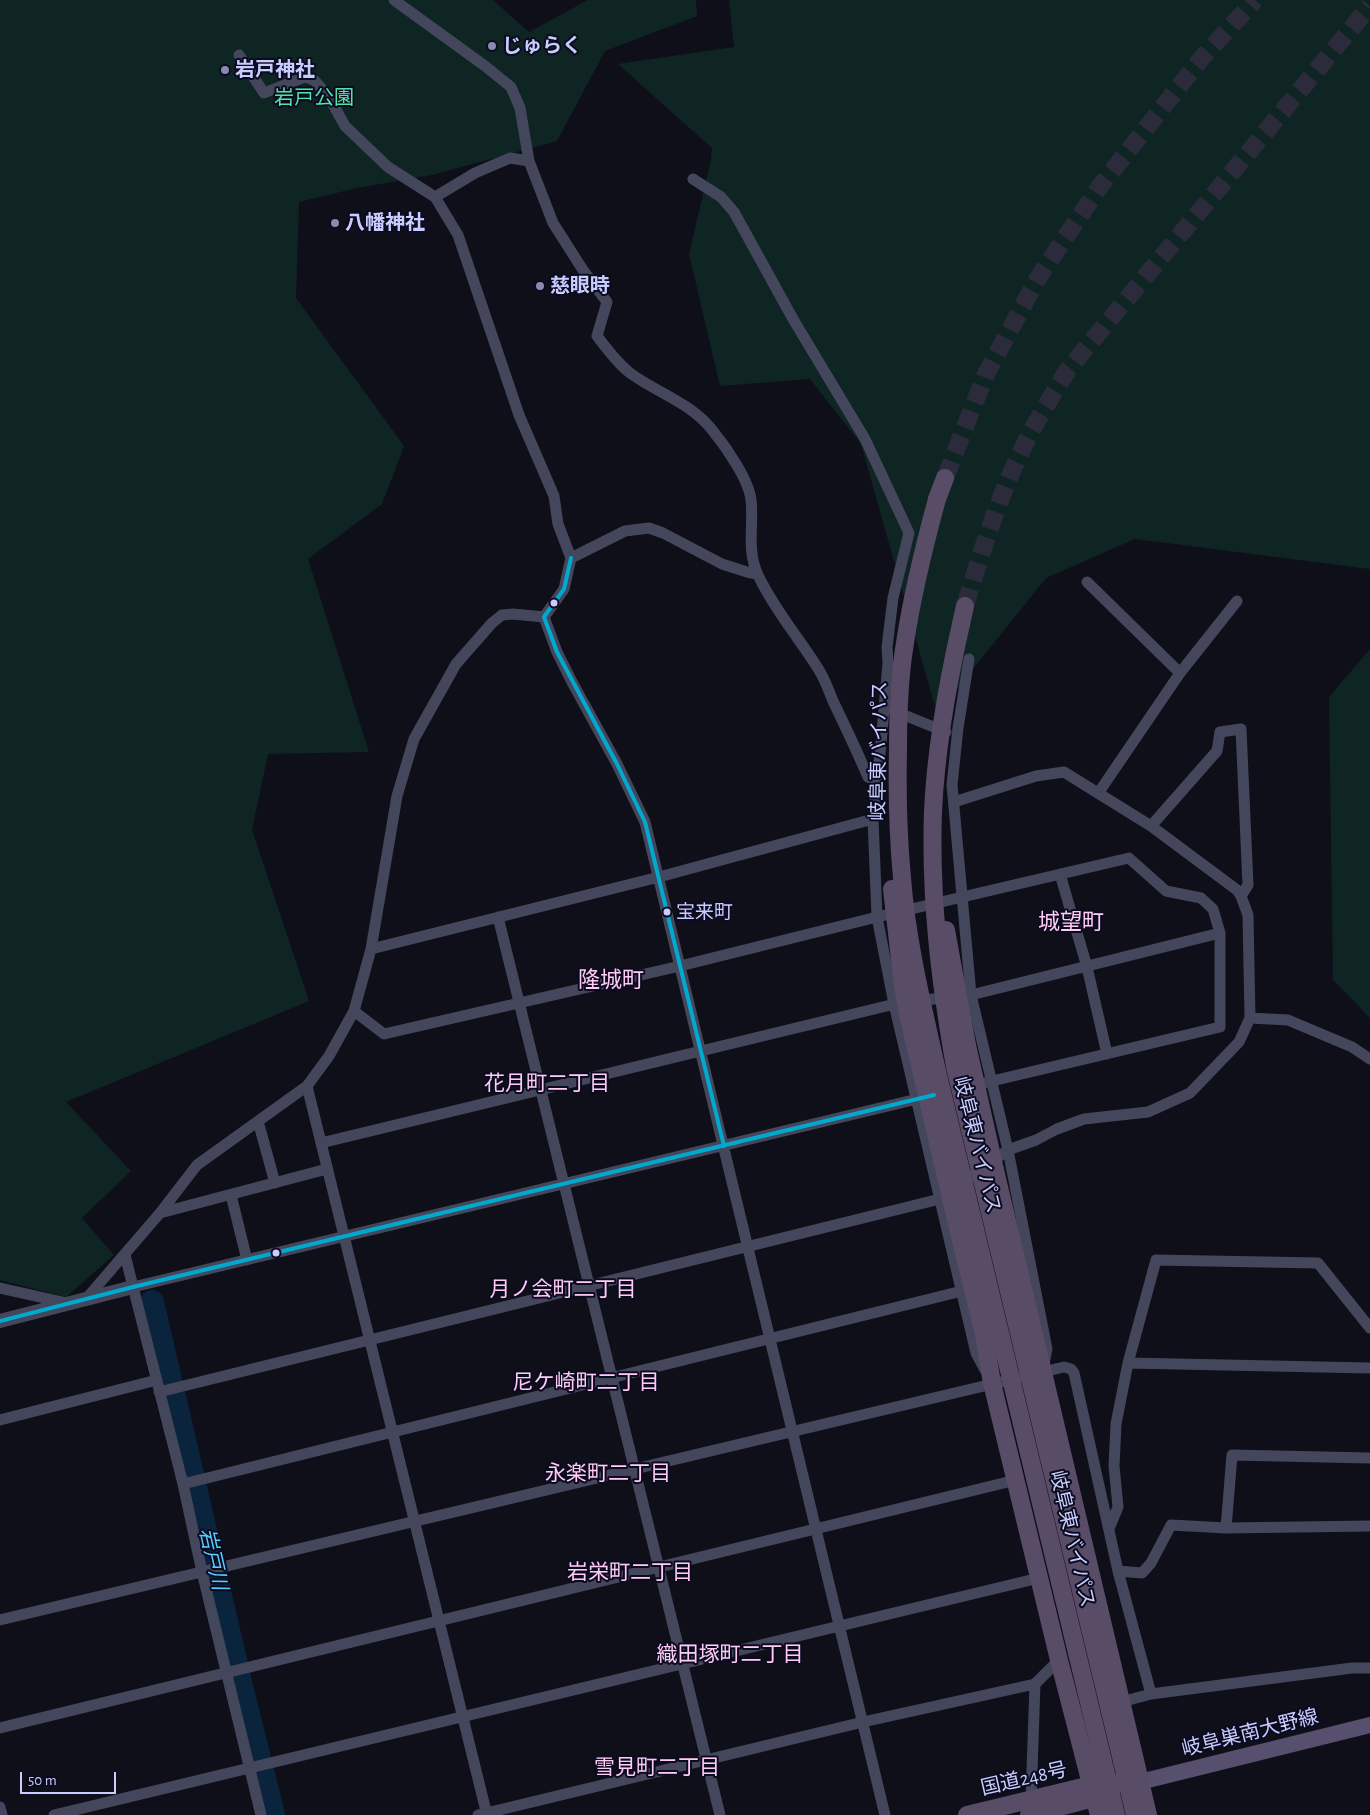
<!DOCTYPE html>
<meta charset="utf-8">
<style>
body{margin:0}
#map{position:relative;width:1370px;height:1815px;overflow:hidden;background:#0f0f1a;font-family:"Alegreya Sans",sans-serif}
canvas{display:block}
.scale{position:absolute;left:20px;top:1772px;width:96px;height:22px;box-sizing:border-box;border:2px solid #c9ccff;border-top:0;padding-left:6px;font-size:15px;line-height:18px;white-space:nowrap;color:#c9ccff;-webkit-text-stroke:4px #0b0b1f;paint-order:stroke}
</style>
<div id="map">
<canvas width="1370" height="1815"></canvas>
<div class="scale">50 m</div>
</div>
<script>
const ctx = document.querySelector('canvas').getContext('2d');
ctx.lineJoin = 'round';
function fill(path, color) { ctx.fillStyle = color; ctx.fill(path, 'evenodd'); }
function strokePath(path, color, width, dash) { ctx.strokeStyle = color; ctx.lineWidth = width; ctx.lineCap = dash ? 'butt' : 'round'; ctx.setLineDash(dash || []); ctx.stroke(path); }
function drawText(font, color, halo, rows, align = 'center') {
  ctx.font = font + ' "Alegreya Sans","Noto Sans JP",sans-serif'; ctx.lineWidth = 4; ctx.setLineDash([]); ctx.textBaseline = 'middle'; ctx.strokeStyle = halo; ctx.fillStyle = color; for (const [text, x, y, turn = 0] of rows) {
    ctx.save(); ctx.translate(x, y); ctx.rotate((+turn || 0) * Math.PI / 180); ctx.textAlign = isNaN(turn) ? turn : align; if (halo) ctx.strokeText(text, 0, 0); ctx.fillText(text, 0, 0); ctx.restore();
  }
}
const green = new Path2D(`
 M0,0H493L529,32L588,0H696L697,16L605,51L557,141L432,175L357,188L299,202L296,298L404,446L382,504L308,559L369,752L268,754L252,830L309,1001L66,1102L131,1171L82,1218L114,1255L66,1297L0,1280Z
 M729,0H1370V569L1135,539L1046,578L937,714L861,444L810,379L720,386L689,254L711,160L712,148L618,64L734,47Z
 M1370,649V1018L1333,980L1329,697Z`);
const river = new Path2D(`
 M152,1302L242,1690L273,1815`);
const trunkTunnel = new Path2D(`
 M945,478L985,376L1038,278L1098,189L1200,60L1255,0
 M965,606C983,546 1002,486 1032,430C1043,410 1055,391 1067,371L1370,6`);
const minor = new Path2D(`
 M394,0L485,66L511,87L520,108L529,161L553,223L583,270L607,302L597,336C607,349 617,363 630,373C657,393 692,403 713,431C726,447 749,480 751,500C754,525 746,549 758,575C774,609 799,638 819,670C825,680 829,691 833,701C845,726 857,751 868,777L877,781
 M239,55L264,93L305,77L314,80L329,97L345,126L388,167L435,197L458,235L519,415L554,496L558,524L571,558L564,589L544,617
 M693,179L721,197L734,212L793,319L865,439L909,533L893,598L887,647L888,663L881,744L873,819L877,917L894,1004L976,1353L985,1370
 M435,197L475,173L510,158L529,161
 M571,558L625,531L649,528L663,533L722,564L747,572L757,574
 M1087,582L1180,673
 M544,617L557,652L572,682L617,764L645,822L885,1815
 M969,659L958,728L952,785L971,995L1008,1150L1047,1349L1044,1364
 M894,711L946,732
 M1099,792L1180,673L1237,601
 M1151,826L1217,751L1220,732L1241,729L1248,885L1241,896
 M1060,874L1087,967L1107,1054
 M498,917L720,1815
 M371,949L659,877L873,819
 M915,1001L971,995L1220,933
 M354,1011L384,1034L680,966L877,917L1129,858L1166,891L1201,898L1213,909L1220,933V1027L971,1086
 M1250,1018L1288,1020L1352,1047L1370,1059
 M307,1086L487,1815
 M258,1121L275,1183
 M321,1143L899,1003
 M231,1195L247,1260
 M160,1213L327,1169
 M125,1255L183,1484L202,1572L261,1815
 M133,1287L934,1095
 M0,1288L67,1303
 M86,1299L160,1213L197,1165L307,1086L329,1056L354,1011L371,949L397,796L414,739L456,664L492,623L502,615L513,614L544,617
 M1128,1363L1370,1368
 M159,1392L940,1199L1008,1150L1036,1140L1057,1129L1084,1119L1148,1112L1190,1093L1239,1042L1250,1018L1248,915L1241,896L1237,890L1151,826L1064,772L1036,776L954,802
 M0,1420L157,1380
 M183,1484L962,1291
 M1226,1528L1232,1455L1370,1458
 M1109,1529L1118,1507L1114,1466L1116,1424L1128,1363L1156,1260L1318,1263L1370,1328
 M1118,1571L1142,1573L1151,1563L1171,1525L1226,1528L1370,1526
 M0,1620L1064,1367L1071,1369L1074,1373L1118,1571L1151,1694
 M1121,1702L1151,1694L1352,1668H1370
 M0,1728L1016,1480
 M1031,1800L1035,1684L1059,1660
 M0,1807L2,1815
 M54,1815L1039,1578
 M478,1815L863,1722L1035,1684`);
const tertiary = new Path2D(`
 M0,1321L133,1287`);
const primary = new Path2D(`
 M1140,1782L1370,1725`);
const trunk = new Path2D(`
 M937,499L945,478
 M961,624L965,606
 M995,1170L1148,1815
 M952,1203L984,1335L992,1383L1059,1660L1099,1815
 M967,1815L1091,1785L1140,1782
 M1029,1815L1105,1795`);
const trunkBridge = new Path2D(`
 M937,499C924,547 912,595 905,643C899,678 898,714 898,749C897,792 898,835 902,878C907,943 923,1007 937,1071L1116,1815
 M961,624C947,686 936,748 933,811C930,898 940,982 955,1067L1135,1815
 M892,889L903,986L908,1014L952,1203
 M946,930L967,1045L995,1170`);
const bus1 = new Path2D(`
 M571,558L564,589L544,617L557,652L617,764L645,822L724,1146
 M0,1321L133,1287L934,1095`);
const markers = [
 [492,46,5,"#888aaf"],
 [225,70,5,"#888aaf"],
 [335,223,5,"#888aaf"],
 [540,286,5,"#888aaf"],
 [554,603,4.5,"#c9ccff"],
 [667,912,4.5,"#c9ccff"],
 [276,1253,4.5,"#c9ccff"]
];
const busNames = [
 ["宝来町",676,912]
];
const poiNames = [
 ["じゅらく",502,46],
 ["岩戸神社",235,70],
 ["八幡神社",345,223],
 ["慈眼時",550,286]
];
const parkNames = [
 ["岩戸公園",314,98]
];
const streetNames = [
 ["岐阜東バイパス",879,751,-89],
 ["岐阜東バイパス",977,1145,76],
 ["岐阜東バイパス",1072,1539,77],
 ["岐阜巣南大野線",1250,1733,-14],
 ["国道248号",1024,1779,-13]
];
const neighbourhoodNames = [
 ["花月町二丁目",547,1084],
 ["月ノ会町二丁目",563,1290],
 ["尼ケ崎町二丁目",586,1383],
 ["永楽町二丁目",608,1474],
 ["岩栄町二丁目",630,1573],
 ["織田塚町二丁目",730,1655],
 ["雪見町二丁目",657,1768]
];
const waterNames = [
 ["岩戸川",213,1559,77]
];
const quarterNames = [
 ["城望町",1071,922],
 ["隆城町",611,980]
];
fill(green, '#0e2523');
strokePath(river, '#0a243d', 24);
strokePath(trunkTunnel, '#2b2b3c', 18, [18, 9]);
strokePath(minor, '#44465c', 11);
strokePath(tertiary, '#44465c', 14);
strokePath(primary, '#56506e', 16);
strokePath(trunk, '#584c67', 18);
strokePath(trunkBridge, '#584c67', 18);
strokePath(bus1, '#00a9ce', 4);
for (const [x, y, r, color] of markers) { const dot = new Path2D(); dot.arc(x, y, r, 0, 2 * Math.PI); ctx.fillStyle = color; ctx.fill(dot); strokePath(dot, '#0b0b1f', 2); }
drawText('19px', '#c9ccff', '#0b0b1f', busNames, 'left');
drawText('bold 20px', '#c9ccff', '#0b0b1f', poiNames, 'left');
drawText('20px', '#50e4a8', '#0b0b1f', parkNames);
drawText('20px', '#c9ccff', '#0b0b1f', streetNames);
drawText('21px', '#ffcbf4', '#0b0b1f', neighbourhoodNames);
drawText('italic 21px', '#57ccff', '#0b0b1f', waterNames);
drawText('22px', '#ffcbf4', '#0b0b1f', quarterNames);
</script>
